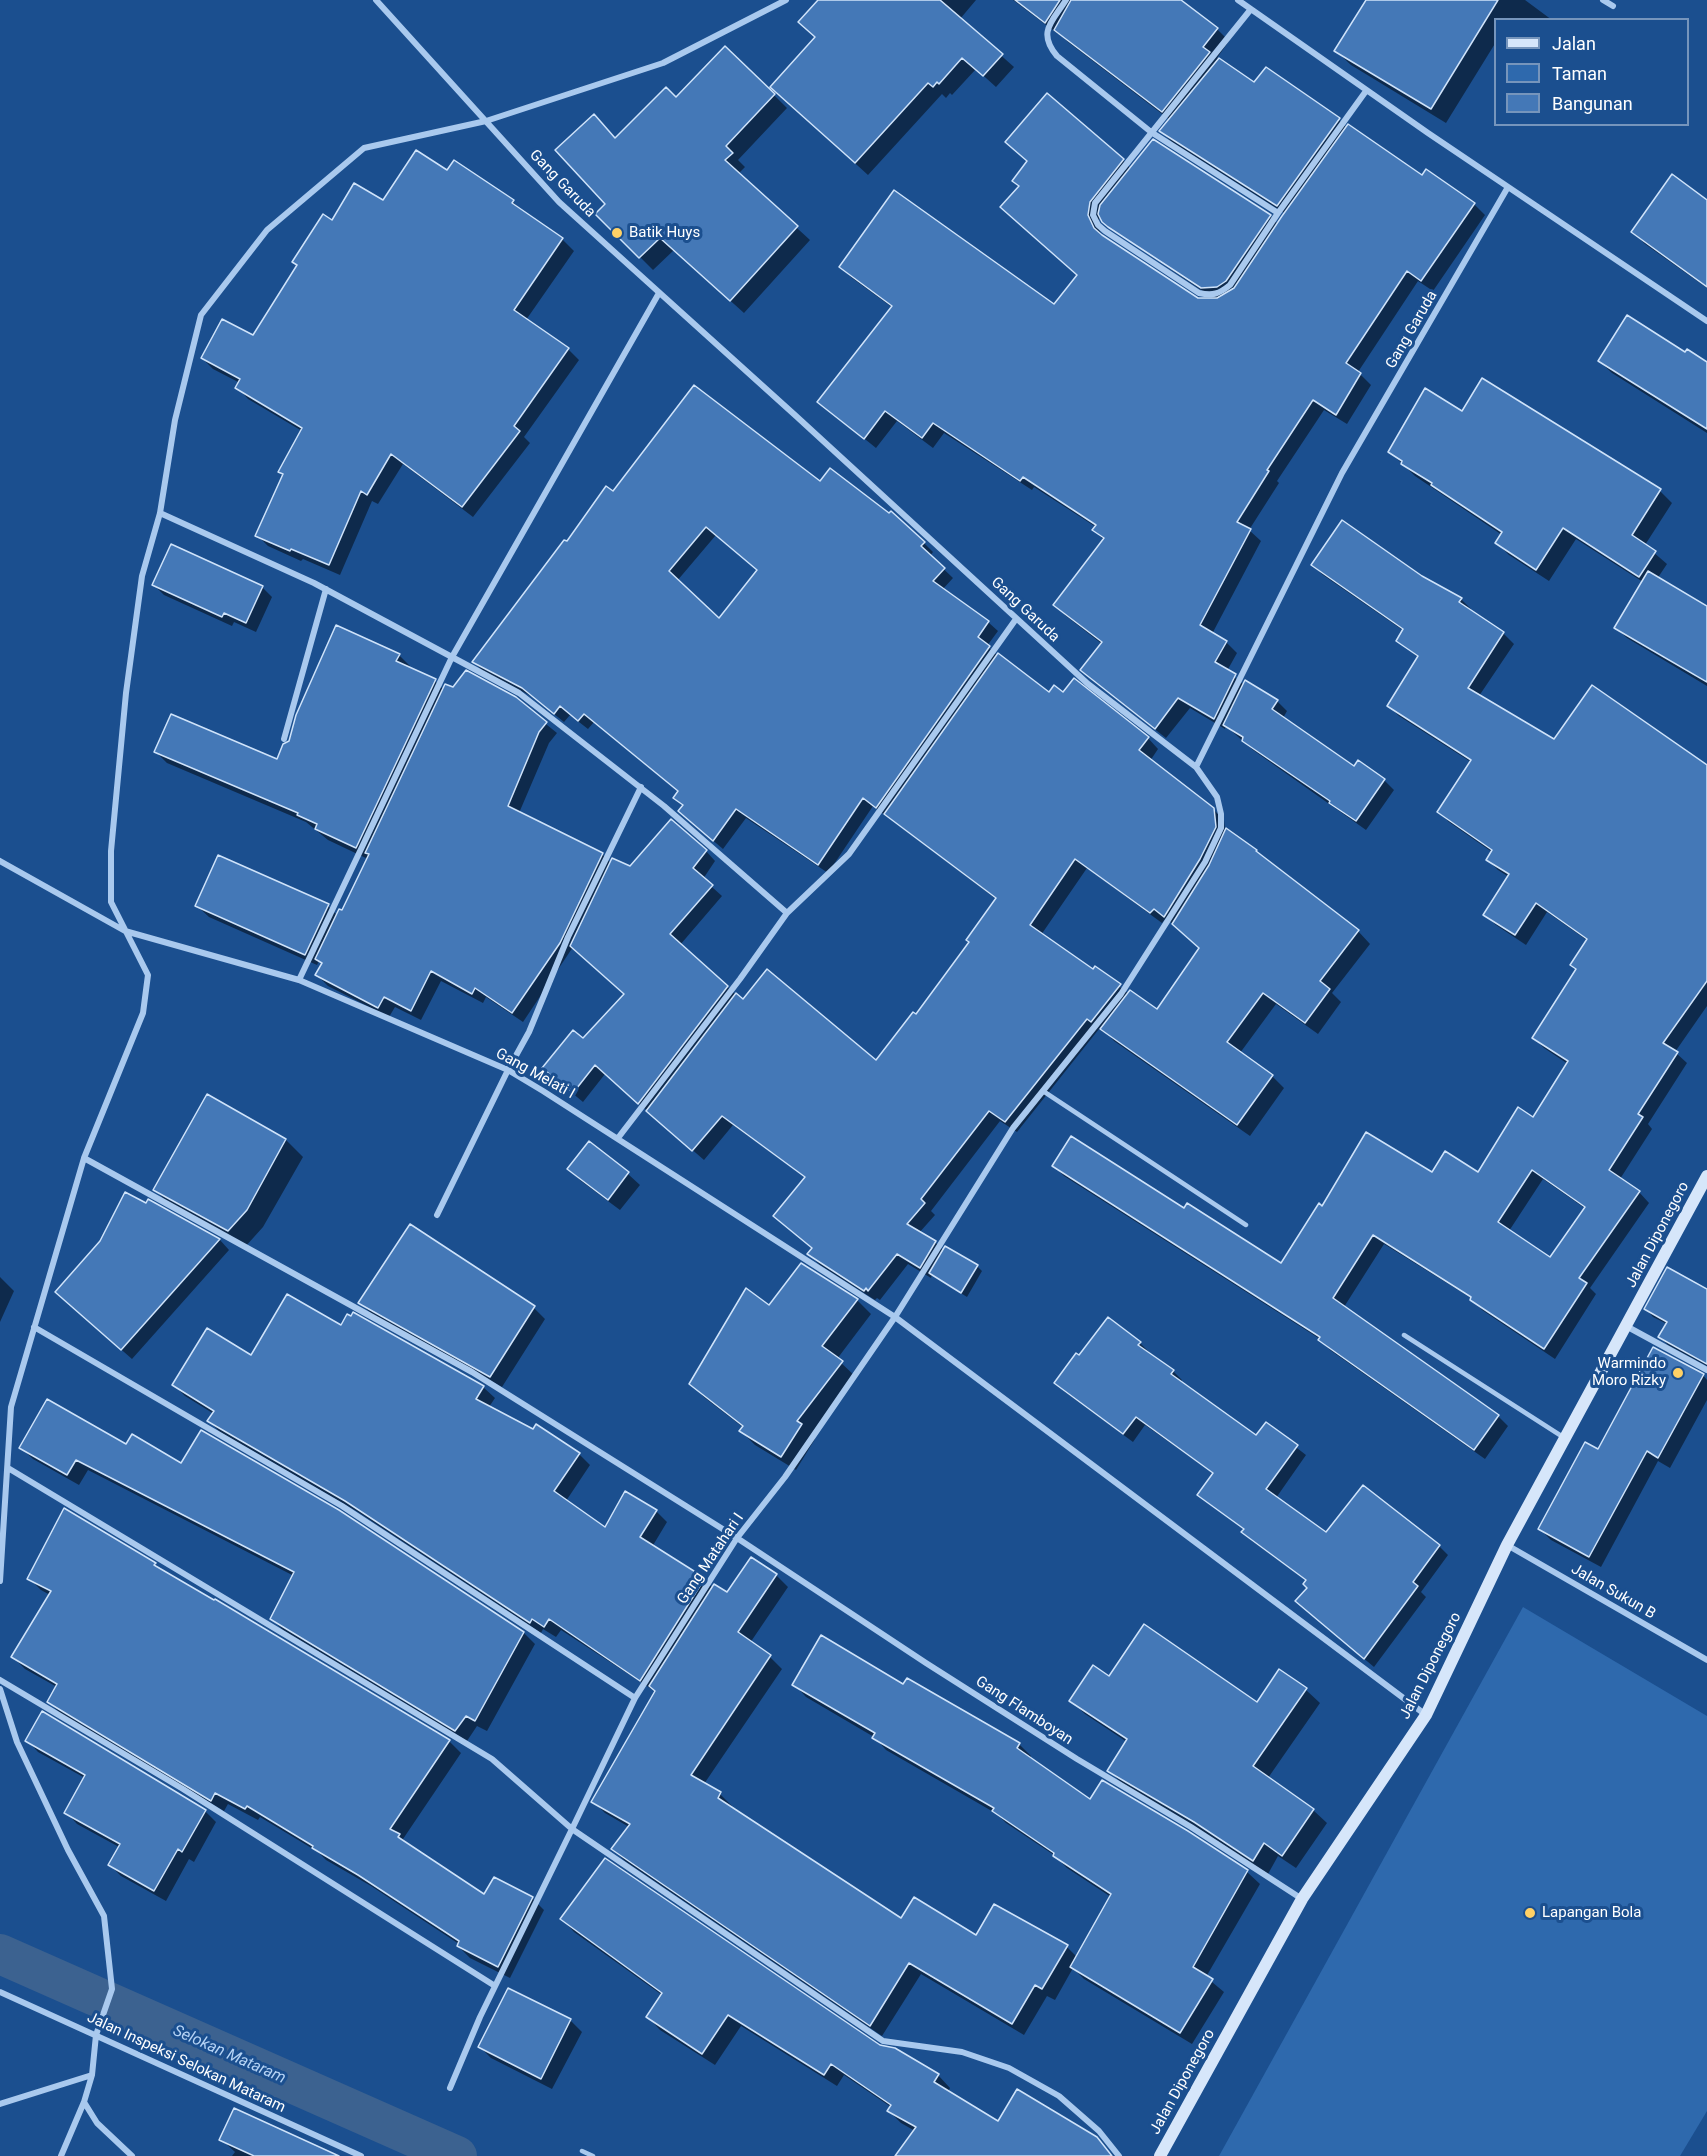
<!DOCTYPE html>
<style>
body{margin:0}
#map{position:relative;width:1707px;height:2156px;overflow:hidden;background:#1b4f8f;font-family:Roboto,sans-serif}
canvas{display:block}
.legend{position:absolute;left:1494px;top:18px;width:195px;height:108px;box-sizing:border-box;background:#1b4f8f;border:2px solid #7695bc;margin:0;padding:8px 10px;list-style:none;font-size:18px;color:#fff}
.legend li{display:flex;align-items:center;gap:12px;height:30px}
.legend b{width:30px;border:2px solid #7695bc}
</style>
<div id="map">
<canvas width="1707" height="2156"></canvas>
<ul class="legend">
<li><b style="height:8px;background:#d6e6fa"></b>Jalan</li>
<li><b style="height:16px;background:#2e69ad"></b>Taman</li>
<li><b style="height:16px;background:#4478b7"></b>Bangunan</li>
</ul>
</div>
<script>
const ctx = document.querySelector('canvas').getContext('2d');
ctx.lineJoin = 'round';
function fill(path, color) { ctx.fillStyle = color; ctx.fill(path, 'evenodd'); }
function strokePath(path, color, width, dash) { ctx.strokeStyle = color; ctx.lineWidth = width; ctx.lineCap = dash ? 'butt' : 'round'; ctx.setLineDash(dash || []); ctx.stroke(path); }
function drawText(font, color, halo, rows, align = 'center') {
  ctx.font = font + ' Roboto,sans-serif'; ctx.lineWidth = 6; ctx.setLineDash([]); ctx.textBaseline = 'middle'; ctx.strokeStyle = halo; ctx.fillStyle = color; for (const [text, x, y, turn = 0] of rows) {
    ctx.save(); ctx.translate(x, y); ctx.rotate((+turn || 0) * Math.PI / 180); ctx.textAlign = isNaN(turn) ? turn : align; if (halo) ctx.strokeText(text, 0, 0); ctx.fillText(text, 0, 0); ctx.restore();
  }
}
const green = new Path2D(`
 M1523,1607L1707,1716V2111L1680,2156H1219Z`);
const shadow = new Path2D(`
 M820,0H976L960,19L1014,67L996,87L976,69L952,95L950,93L946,98L942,94L868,175L784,99L817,38Z
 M1013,0H1178L1217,29L1229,41L1217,58L1255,85L1339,120L1347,128L1422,177L1474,204L1485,215L1433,291L1418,281L1358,372L1371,385L1347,424L1324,410L1277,481L1279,483L1249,530L1261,541L1212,634L1226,642L1237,653L1227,671L1244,685L1277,701L1287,711L1283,718L1355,768L1384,780L1394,790L1366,830L1253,750L1226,726L1225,729L1190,708L1166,738L1093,681L1082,670L1102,644L1066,616L1055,605L1104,540L1094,530L1096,527L1034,487L1032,490L944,433L933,448L897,421L876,448L819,402L893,308L852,278L841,267L1054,306L1078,276L1013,218L1123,160L1131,169L1270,216L1278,224L1286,214L1172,142L1161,131L1170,120L1068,42L1059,33L1058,34ZM1100,214L1103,221L1114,231L1216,300H1198L1103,238L1098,227Z
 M1367,0H1525L1552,20H1496V42L1446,123L1351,65L1336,51Z
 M774,95L787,108L738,160L745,167L738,174L810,240L744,313L674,250L653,270L597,214L608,204L616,139L677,99Z
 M447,172L513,202L525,214L563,240L574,251L526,320L568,349L579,360L524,437L530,443L473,517L403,464L378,504L372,501L340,575L303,559L301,561L268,546L257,535L284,475L280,471L302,431L248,399L237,387L240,383L213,369L202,358L254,337L298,266L294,262L332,222L383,202Z
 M1707,202V288L1645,244L1632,231Z
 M1685,354L1707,364V433L1612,373L1599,361Z
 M1483,380L1660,491L1672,503L1645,545L1667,564L1657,579L1707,607V686L1627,638L1616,628L1643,582L1576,539L1549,581L1509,555L1497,543L1502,535L1415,476L1390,452L1462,413Z
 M820,484L924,543L933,552L930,556L953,578L942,590L988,622L998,631L987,646L998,656L1050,694L1148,738L1158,749L1150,761L1213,809L1224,820L1225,830L1256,851L1266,860L1358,931L1370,944L1332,993L1341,1002L1318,1034L1276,1004L1240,1053L1272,1076L1284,1088L1250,1136L1114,1041L1104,1030L1103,1032L1099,1029L1017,1132L1000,1121L931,1211L935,1215L919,1233L935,1242L944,1251L977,1266L982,1271L967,1297L932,1275L931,1278L908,1264L880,1300L877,1298L875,1300L820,1265L809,1254L813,1249L775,1216L806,1178L733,1125L704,1160L605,1074L583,1102L554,1078L544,1068L583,1040L625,994L573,947L523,1022L486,997L483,1003L441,981L421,1020L395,1007L389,1017L328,986L317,975L323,965L319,961L317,965L209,917L197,906H328L337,915L343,912L368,859L328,840L306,822L167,763L156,752L277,761L399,655L410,666L409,669L435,681L444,690L453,689L515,699L557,733L549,743L519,813L602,854L611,863L630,868L706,851L715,861L703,879L722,896L680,945L743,1001L876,1063L916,1016L971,942L996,899L897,824L887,814L886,816L873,806L828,873L746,818L723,849L689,820L684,806L675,798L679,792L594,722L588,729L570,715L564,722L533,697L483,671L474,662L567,543L613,493ZM716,535L758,570L720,621L677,581ZM1087,868L1162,923L1166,918L1201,949L1157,1011L1129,994L1095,968L1093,971L1041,935Z
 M1312,565L1422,577L1461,599L1471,609L1470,611L1503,633L1514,644L1479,696L1554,741L1707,774V1006L1675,1052L1687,1063L1648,1124L1652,1129L1620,1179L1639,1192L1649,1203L1590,1288L1596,1294L1555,1359L1482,1310L1471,1298L1384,1244L1344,1307L1498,1416L1508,1426L1485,1459L1330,1350L1320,1339L1064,1176L1054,1166L1184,1210L1281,1265L1323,1208L1432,1174H1478L1533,1119L1568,1064L1544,1048L1534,1038L1577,970L1588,941L1547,912L1526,945L1496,925L1485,915L1509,877L1498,870L1488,860L1492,852L1449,822L1439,812L1471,762L1399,716L1389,706L1419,658L1398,641L1404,631L1323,575ZM1543,1179L1586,1209L1551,1259L1509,1231Z
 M154,585L262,587L272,597L256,632L234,622L232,626L164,595Z
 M207,1096L286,1140L303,1157L263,1227L245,1247L172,1207L155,1190Z
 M589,1144L628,1174L640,1185L620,1210L581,1181L569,1169Z
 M148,1201L220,1240L229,1250L132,1359L67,1302Z
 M0,1277L14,1291L0,1322Z
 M1707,1291V1366L1668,1345L1660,1337L1667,1324L1653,1317L1646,1309Z
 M857,1300L871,1314L837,1359L856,1377L811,1435L815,1439L796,1470L755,1445L741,1431L744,1428L705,1398L691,1384L769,1307Z
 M360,1303L534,1308L545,1319L502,1387L372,1314Z
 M341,1328L483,1387L495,1398L489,1407L579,1454L590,1465L566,1501L605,1529L656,1511L667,1522L652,1547L704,1580L713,1588L727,1594L776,1575L788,1587L750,1643L770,1657L782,1669L704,1784L720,1794L732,1806L731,1808L901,1920L977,1937L1067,1947L1077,1957L1111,1897L1067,1868L1054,1855L1006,1823L997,1814L886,1750L874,1737L806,1697L794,1684L904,1686L1019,1744L1031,1756L1030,1759L1090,1801L1187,1833L1247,1872L1260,1884L1206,1977L1224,1992L1192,2044L1084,1979L1073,1968L1055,2000L1047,1996L1024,2035L921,1974L882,2036L625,1861L613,1849L629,1827L605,1813L593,1801L656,1692L561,1630L556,1637L543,1629L541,1633L358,1512L220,1432L209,1421L214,1414L185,1396L174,1385L252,1357Z
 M1140,1343L1149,1352L1148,1353L1173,1371L1182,1380L1181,1382L1257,1437L1266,1424L1306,1455L1276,1498L1326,1534L1439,1546L1448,1555L1421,1592L1426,1597L1374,1667L1306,1610L1309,1588L1307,1581L1252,1541L1243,1532L1245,1530L1208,1503L1199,1494L1214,1474L1145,1425L1133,1442L1065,1392L1056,1383L1080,1357Z
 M1703,1375L1707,1380V1400L1670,1468L1658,1461L1601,1567L1551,1540L1539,1528L1598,1451Z
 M126,1446L181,1465L338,1512L524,1633L535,1644L487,1731L477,1726L467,1741L283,1630L272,1619L294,1576L88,1470L79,1485L33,1459L21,1448Z
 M155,1564L163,1572L449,1741L461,1753L403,1839L409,1846L485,1896L532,1898L544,1910L510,1978L470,1958L458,1946L459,1944L371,1886L326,1860L318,1852L260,1817L258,1820L228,1804L224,1811L61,1714L49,1702L57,1687L25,1669L13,1657L50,1595L41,1590L29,1578Z
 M1279,1671L1306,1690L1320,1703L1268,1778L1313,1810L1327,1823L1296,1868L1278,1856L1268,1874L1123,1784L1109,1771L1127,1742L1085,1714L1071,1701L1109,1678L1257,1704Z
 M27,1740L205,1811L216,1822L194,1862L189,1859L166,1901L121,1876L110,1865L119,1847L77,1824L66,1812L85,1778L38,1752Z
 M562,1919L879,2047L938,2075L950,2088L948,2092L998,2123L1096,2138L1113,2156H896L915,2131L901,2123L889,2111L891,2107L844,2075L837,2086L741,2026L715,2065L660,2030L648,2017L662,1995L574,1932Z
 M508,1990L570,2020L582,2032L552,2089L491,2058L480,2047Z
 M221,2139L314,2156H232L235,2152Z`);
const canal = new Path2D(`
 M0,1954L457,2156`);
const building = new Path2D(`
 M818,0H940L1003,54L983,76L962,58L939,84L937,82L933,87L928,83L855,163L770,87L815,37L798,22Z
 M1015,0H1060L1045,23Z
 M1071,0H1181L1218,28L1203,47L1210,52L1162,112L1054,30Z
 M1366,0H1498L1431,109L1334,51Z
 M725,46L775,94L726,146L733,153L725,160L798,226L730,301L660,238L639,258L595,214L605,204L555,150L594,114L615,138L666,87L676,97Z
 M1219,58L1254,82L1266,67L1340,118L1277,206L1159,131Z
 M1047,93L1124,159L1090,202L1088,215L1094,228L1102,235L1198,298H1217L1234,288L1282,216L1348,124L1422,175L1426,169L1475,203L1421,281L1407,271L1346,363L1361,373L1336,415L1313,400L1267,470L1269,471L1237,522L1251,529L1200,625L1227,641L1215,662L1236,674L1214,719L1178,698L1155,729L1080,670L1102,642L1053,605L1104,538L1092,530L1096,525L1023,477L1020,481L933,423L922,438L885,411L864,439L817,402L892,306L839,267L894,190L1054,304L1077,275L1000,207L1019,186L1012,181L1027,161L1005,142Z
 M1153,139L1271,215L1226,281L1217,287L1201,288L1108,227L1102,222L1098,214L1100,205Z
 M416,150L447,170L454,160L514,200L512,203L563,238L514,310L569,348L514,426L520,431L462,507L391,454L367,495L361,491L329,565L291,549L290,551L255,536L283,474L278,472L302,428L235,388L240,379L201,358L222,319L253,335L297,265L292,262L323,214L332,220L354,183L383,200Z
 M1672,174L1707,200V287L1631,232Z
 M1627,315L1685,352L1687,349L1707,362V429L1598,361Z
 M1482,378L1661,489L1632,535L1656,551L1639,577L1563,528L1536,570L1495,543L1502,532L1431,485L1432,483L1401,464L1402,461L1388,452L1425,388L1462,411Z
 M694,385L820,481L830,468L889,513L891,511L925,542L921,546L945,568L933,581L989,621L978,637L990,646L876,808L863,798L818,865L736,809L713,841L678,811L683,805L673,798L678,791L584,714L578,721L560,706L554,714L522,688L472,662L564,540L567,541L606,486L613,491ZM706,527L757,570L719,618L669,571Z
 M1342,520L1422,576L1462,598L1459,602L1504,632L1468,688L1554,739L1592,685L1707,765V981L1663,1043L1678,1052L1638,1114L1643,1117L1609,1170L1640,1191L1579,1278L1587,1283L1544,1349L1470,1300L1471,1297L1373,1235L1333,1298L1499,1415L1474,1450L1318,1340L1320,1337L1052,1166L1071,1136L1184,1208L1187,1203L1281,1263L1319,1203L1322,1206L1366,1132L1432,1172L1445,1151L1478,1172L1518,1107L1533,1117L1568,1061L1532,1038L1576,969L1570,965L1587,939L1536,903L1515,935L1483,915L1509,874L1486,860L1492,850L1437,812L1471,760L1387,706L1418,656L1396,641L1403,629L1311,565ZM1532,1170L1585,1207L1550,1257L1498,1222Z
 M171,544L263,586L246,623L224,613L222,617L152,585Z
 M1648,571L1707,606V682L1614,628Z
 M336,625L400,654L396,661L436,679L356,848L315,829L317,824L297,815L298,813L154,752L171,714L277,759L283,744L289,741L296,715Z
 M998,653L1049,692L1054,685L1063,692L1074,678L1149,737L1139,750L1214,808L1216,827L1200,859L1164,917L1154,909L1150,913L1075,859L1030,925L1093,969L1095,966L1121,984L1091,1022L1087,1019L1005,1122L989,1111L921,1199L925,1203L907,1224L936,1241L920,1268L897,1254L868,1291L866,1288L864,1291L807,1254L812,1248L773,1216L805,1177L722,1116L692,1151L646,1111L736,993L743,999L767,969L876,1060L913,1012L916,1014L969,942L966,940L996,898L884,814Z
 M466,670L516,697L547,722L539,732L508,806L603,853L560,943L512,1013L475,988L472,994L431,971L411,1011L384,997L378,1008L315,975L322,963L315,959L339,909L342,910L369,854L365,853L445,684L453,687Z
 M1245,680L1278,700L1272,709L1354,766L1358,760L1385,779L1356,821L1329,803L1330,801L1242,741L1243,737L1223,725Z
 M671,819L707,850L693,868L713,885L670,934L728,986L638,1104L595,1065L573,1093L542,1068L573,1030L583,1038L624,994L570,946L612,858L630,866Z
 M1226,828L1257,850L1256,851L1359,930L1320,981L1330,989L1305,1023L1263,993L1227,1042L1273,1075L1237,1125L1100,1029L1130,990L1157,1009L1199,948L1172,924L1209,865Z
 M218,855L329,904L305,955L195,906Z
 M207,1094L286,1139L247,1210L228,1231L153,1190Z
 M589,1141L629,1172L608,1200L567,1169Z
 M125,1192L146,1203L148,1199L220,1239L121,1350L55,1292L100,1241Z
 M410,1224L535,1306L490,1377L358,1303Z
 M945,1246L978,1265L961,1293L929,1273Z
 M801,1263L858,1299L822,1346L843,1361L797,1421L802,1424L781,1457L739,1431L743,1426L689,1384L746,1288L769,1305Z
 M1667,1267L1707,1289V1364L1658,1337L1667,1322L1644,1309Z
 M287,1294L341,1325L347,1314L351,1316L353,1312L484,1386L476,1399L533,1429L536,1424L580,1453L554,1491L605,1527L625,1491L657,1510L640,1537L705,1578L640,1681L549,1619L544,1627L532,1619L530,1623L345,1501L207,1421L214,1411L172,1385L207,1328L251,1355Z
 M1108,1317L1141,1342L1138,1345L1174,1370L1171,1374L1256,1435L1266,1422L1298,1445L1266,1489L1326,1532L1363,1485L1440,1545L1413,1582L1418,1586L1364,1659L1295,1601L1307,1588L1303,1584L1306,1580L1241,1532L1244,1529L1197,1495L1213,1473L1136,1417L1123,1434L1054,1383L1076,1353L1079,1355Z
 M1653,1347L1704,1374L1658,1458L1647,1451L1589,1557L1538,1529L1585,1442L1598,1449Z
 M47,1399L126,1444L132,1434L181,1463L201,1430L339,1510L524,1632L475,1721L466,1716L455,1731L270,1619L294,1572L76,1460L67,1475L19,1448Z
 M64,1508L156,1563L154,1565L214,1600L215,1599L450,1740L390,1829L400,1834L398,1837L484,1894L494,1877L533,1897L498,1967L457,1946L459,1941L358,1875L312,1848L313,1846L247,1806L245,1809L215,1793L211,1801L47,1702L57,1684L11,1657L51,1591L27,1579Z
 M751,1557L777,1574L738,1632L771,1655L691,1775L721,1792L718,1798L901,1918L914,1897L976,1935L994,1904L1068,1945L1042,1989L1035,1985L1012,2024L909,1963L870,2026L611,1849L630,1824L591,1802L655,1691L649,1686L714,1584L727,1592Z
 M1144,1624L1257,1702L1279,1669L1307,1688L1253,1766L1314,1809L1282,1856L1264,1843L1253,1861L1194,1822L1107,1771L1127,1739L1069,1701L1093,1665L1109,1676Z
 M821,1635L903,1684L907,1678L1020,1743L1017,1748L1090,1799L1102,1780L1188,1831L1248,1870L1193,1967L1213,1979L1180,2033L1070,1967L1111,1894L1053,1856L1054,1853L992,1811L994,1808L872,1738L875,1733L792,1685Z
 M42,1711L206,1810L182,1852L178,1849L154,1891L108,1865L120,1844L64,1813L85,1775L25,1741Z
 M605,1858L880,2045L895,2048L939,2074L934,2082L998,2121L1017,2089L1097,2137L1112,2156H895L916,2127L887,2111L891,2105L831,2064L824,2075L728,2015L702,2054L646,2017L662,1993L560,1919Z
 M508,1988L571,2019L541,2079L478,2047Z
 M234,2108L339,2156H254L219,2140Z`);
const lane = new Path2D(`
 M1043,1091L1246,1225
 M1404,1335L1563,1437
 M582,2151L593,2156`);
const street = new Path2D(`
 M376,0L559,202L796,416L1088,684L1196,767L1342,473L1508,187
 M1066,0C1052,22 1037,32 1057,56L1151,132L1278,213
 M1238,0L1428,133L1707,321
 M1603,0L1613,6
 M1251,9L1095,203L1093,215L1098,225L1105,231L1199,293C1213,296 1219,294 1230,285L1278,213L1366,91
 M160,513L314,583L519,693L664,806L787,913
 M284,739L326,589
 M0,861L125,931L299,980L508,1070L543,1091L895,1317L1426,1715
 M299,980L452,657L659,293
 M618,1138L740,979L787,913L849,854L1016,619
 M84,1158L472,1372L737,1538L926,1663L1077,1759L1191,1827L1302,1899
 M437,1215L508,1070L529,1032L568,937L641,787
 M1626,1326L1707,1370
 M34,1327L342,1506L635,1698
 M8,1468L492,1759L572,1829L635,1698L737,1538L785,1477L895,1317L1013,1128L1121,994L1205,862L1221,828V814L1217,797L1196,767
 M1507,1545L1707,1660
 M0,1581L11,1407L84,1158L143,1013L148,975L111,902V851L126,693L142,576L160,513L175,420L201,315L267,230L364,148L486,121L663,63L786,0
 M0,1680L183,1789L495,1986
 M0,1689L17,1742L68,1850L104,1916L112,1989L96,2035L92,2075L84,2102L97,2123L132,2156
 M0,1992L361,2156
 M450,2088L480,2017L572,1829L883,2041L962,2052L1009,2068L1059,2096L1099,2131L1119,2156
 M0,2104L92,2075
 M61,2156L84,2102`);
const secondary = new Path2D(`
 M1160,2156L1302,1899L1426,1715L1507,1545L1707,1176`);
const markers = [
 [617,233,6,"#ffd166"],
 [1678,1373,6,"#ffd166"],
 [1530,1913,6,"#ffd166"]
];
const streetNames = [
 ["Gang Garuda",562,184,46],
 ["Gang Garuda",1412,330,-60],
 ["Gang Garuda",1025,610,43],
 ["Gang Melati I",535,1074,29],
 ["Jalan Diponegoro",1658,1235,-62],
 ["Gang Matahari I",711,1559,-56],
 ["Jalan Sukun B",1613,1592,30],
 ["Jalan Diponegoro",1431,1666,-63],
 ["Gang Flamboyan",1024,1711,33],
 ["Jalan Inspeksi Selokan Mataram",186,2063,25],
 ["Jalan Diponegoro",1183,2082,-61]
];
const poiNames = [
 ["Batik Huys",629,233],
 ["Warmindo",1666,1364,"right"],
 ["Moro Rizky",1666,1381,"right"],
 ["Lapangan Bola",1542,1913]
];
const waterNames = [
 ["Selokan Mataram",229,2055,24]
];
fill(green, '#2e69ad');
fill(shadow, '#0007');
strokePath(canal, '#3c6290', 40);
fill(building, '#4478b7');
strokePath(building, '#cfe3fa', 1.5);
strokePath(lane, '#a9c9ee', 4.5);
strokePath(street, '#a9c9ee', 6);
strokePath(secondary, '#d6e6fa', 12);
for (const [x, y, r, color] of markers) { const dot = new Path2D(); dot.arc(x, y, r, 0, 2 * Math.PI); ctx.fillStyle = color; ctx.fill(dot); strokePath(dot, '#1b4f8f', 2); }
drawText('15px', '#fff', '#1b4f8f', streetNames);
drawText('15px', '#fff', '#1b4f8f', poiNames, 'left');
drawText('italic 16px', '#b5d3f5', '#1b4f8f', waterNames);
</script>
